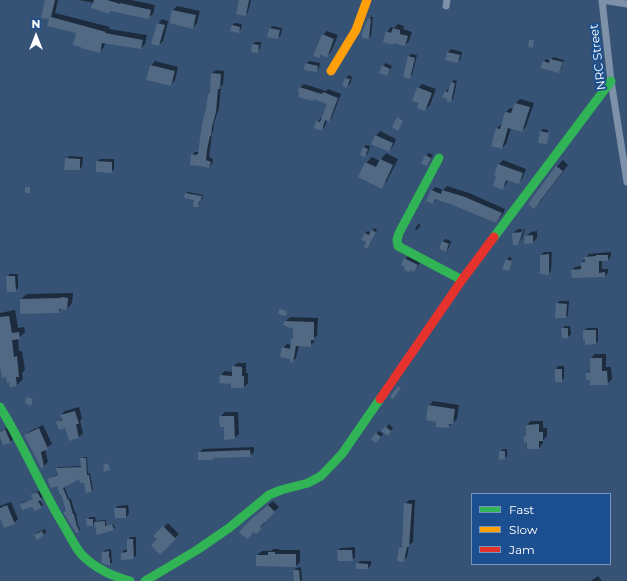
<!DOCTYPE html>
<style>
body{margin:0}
#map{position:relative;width:627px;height:581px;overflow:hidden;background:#365274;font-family:Montserrat,sans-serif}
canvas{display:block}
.legend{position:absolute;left:471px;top:493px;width:140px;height:72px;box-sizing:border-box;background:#1b4f8f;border:1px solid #7695bc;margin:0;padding:5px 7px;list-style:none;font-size:12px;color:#fff}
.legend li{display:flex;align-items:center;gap:8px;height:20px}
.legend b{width:20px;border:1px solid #7695bc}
.north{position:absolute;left:16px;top:16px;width:40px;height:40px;-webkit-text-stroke:3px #1b4f8f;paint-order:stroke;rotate:0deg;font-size:11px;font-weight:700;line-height:16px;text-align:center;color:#fff}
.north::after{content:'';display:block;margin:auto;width:14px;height:18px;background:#fff;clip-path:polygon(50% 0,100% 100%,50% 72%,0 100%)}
</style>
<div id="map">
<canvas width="627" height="581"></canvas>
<ul class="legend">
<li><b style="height:5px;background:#30b455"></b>Fast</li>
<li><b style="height:5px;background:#ff9f0a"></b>Slow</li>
<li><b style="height:5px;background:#e5322d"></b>Jam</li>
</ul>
<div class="north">N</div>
</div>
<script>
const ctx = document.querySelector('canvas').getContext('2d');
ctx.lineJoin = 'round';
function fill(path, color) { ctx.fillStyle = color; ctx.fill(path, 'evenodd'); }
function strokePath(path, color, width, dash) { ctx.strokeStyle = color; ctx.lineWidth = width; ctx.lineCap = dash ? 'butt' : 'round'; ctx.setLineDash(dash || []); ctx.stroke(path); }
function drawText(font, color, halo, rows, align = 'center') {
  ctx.font = font + ' Montserrat,sans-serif'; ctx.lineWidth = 4; ctx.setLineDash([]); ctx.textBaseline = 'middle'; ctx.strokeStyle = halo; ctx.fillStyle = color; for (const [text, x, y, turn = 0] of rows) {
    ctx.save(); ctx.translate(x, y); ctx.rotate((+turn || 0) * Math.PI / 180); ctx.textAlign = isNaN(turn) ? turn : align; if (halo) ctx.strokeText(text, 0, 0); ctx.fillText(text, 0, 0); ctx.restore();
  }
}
const shadow = new Path2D(`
 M46,0H58L55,13L110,27L109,29L147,35L145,44L141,48L105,42L104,47L99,52L77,33L50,18Z
 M79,0H131L155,5L153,14L148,18L112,10L109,12L94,3Z
 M240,0H251L248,12L246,15Z
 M177,6L200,11L197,23L193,28L168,22L163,41L159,45L158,24L162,19L170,22L173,10Z
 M371,17H373L371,36L369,38V19Z
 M235,23L242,24L241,29L238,32L232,25Z
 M398,24L404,26L403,29L412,32L409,41L405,45L394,42L392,44L387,32L391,27L394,28Z
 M272,26L282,28L281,35L278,38L270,29Z
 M327,31L338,35L331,52L326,57L322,55L319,57L323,35Z
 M255,42H261L260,49L257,52L253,44Z
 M451,49L462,52L460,60L457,62L446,59L448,52Z
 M411,54L417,55L412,75L409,78V56Z
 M553,57L564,60L561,69L559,72L544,62L546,59L551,61Z
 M155,61L178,67L175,80L171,85L151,66Z
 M309,61L320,63L319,68L316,71L306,64Z
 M386,63L392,66L389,72L387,75L383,66Z
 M216,70L224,71L223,85L221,86L219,108L214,123L213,132L212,133L209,157L213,159L212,164L209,167L192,155L195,152H199L207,109L209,93L211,91L212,73Z
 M349,75L352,77L350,84L347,87L343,86L346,78Z
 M454,80L457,81L453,99L450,101L448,98L444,96L446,91L448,89L450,90L452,82Z
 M304,84L326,91L328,89L341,94L332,117L329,121L327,120L325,126L322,130L317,122L321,118H322L328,103L314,98L312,100L300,88Z
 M422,84L436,89L430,105L425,110L418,88Z
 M520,99L534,103L526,126L522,131L511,128L506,144L502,148L492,145L497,128L502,124L506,112L510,108L514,109L516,103Z
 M543,129L548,130L546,141H548L546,143L541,131Z
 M380,131L396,139L393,146L389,151L376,136Z
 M366,145L370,146L368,153L365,156L364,147Z
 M386,153L398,159L387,181L381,187L366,163L372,157L380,161Z
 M429,153L433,155L429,162L426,165V156Z
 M69,156L83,157L82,166L80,169L66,159Z
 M100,159H114V169L111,172L97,161Z
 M503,160L526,169L522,179L518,183L508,179L506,185L502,189L498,175H495L499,164Z
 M563,160L568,165L540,202L534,207L529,204L557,166Z
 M447,186L469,193L505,209L503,214L496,222L437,198L433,203L432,191L435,187L443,190Z
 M188,192L203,195L202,199L200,201L199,204L197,206L195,199L186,193Z
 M418,224L421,225L417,230L415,229Z
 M374,228L377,230L369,245L367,242L365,233L368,231L371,233Z
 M524,228H525L522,239L520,241Z
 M518,229H522L518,241H520L517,244L513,233Z
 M537,231V238L533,242L526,237L531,232Z
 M445,239L451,241L449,248L446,251L443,241Z
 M544,252H552L551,271L548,274L541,255Z
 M611,252V256L608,260H602V269H608V273L605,276L572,271L575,267L582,266V262L589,254Z
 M408,256L420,262L417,268L414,271L405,259Z
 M509,257L512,258L509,268H510L508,270L506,260Z
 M10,274H18V288L15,291L7,277Z
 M73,293L72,303L67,309L62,308L58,312L21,299L27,294Z
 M559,301H569L568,315L566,317L557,304Z
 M15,310L18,328L24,327L25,332L19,338H18L19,351H22L25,370L22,373L23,379L17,385L7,376L2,368H0V313Z
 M290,317L318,318L317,336L314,338V342L310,346L299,345L296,358L292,362L291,358L283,348L287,344L292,345V338L294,336V328L286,321Z
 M565,326H570L571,334L568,337H563L562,329Z
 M587,328H598V341L596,343L584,331Z
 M595,354H606V367H611L612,379L607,384L591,379L587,373L591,369V358Z
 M237,363H246V373H248V383L244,387L232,383L221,375L225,371L233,372V367Z
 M558,366H564V378L561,381L556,369Z
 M433,401L459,405L457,419L448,427L437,421L429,406Z
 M79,407L82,418L80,421L83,433L79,437L69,440L66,427L58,422L62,418L61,415L65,411Z
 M225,412H238L239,434L234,438L225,426L220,417Z
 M531,421H543V428H547V436L543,440V443L539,448L528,441L525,436L527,433V425Z
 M389,424L393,428L390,432L383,431Z
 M43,425L52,444L45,449L48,462L43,467L26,435L30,431Z
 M8,427L13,439L10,442L0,434V432L2,430Z
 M379,431L383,434L379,439L377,433Z
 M254,447V452L250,456L199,453L203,449Z
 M503,449H507V456L505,458L500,452Z
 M83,457H87L88,474L90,473L93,490L91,491L85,481L80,478L64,486L69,499H71L75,513H76L78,526H79L80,530L78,531L65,512L66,510L62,493L57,484L48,479L58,474L57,468L59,467L82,466L81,459Z
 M39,491L43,497L40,500L43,505L41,507L21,504L23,502L34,499L33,494L35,492Z
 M409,500H415L413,542L409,545L407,557L403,561L400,547L403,545L405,504Z
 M273,501L279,507L264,522L265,523L256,532L255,516Z
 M11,502L18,519L14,523L0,518V506Z
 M128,505L129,514L126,517L115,508L118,506Z
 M90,517H95L96,521L106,520V526L113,524L115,528L114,529L95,523L93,525H88L87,520Z
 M168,523L179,534L160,553L158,539L155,536Z
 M45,529L46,532L44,535H35L38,532Z
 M131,537H136V556L133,558L122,553L124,550H128V539Z
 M355,547V557L352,560L338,550L341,548Z
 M111,549L112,562L109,565L103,552L105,550Z
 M273,549H279V550H300V562L296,566L257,565V555L262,551H271Z
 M360,561H371V565L368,568L357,564Z
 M301,567L302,580L301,581H295L294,570L297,568Z
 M598,576L602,581H591Z`);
const building = new Path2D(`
 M45,0H55L51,17L106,32L105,33L143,40L141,49L102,43L100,53L81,48V47L73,45L76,33L47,26L49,19L41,18Z
 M94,0H107L120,4V3L151,10L149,19L110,11V14L91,8Z
 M239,0H249L246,16L236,14Z
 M172,10L196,15L193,29L169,23Z
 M368,18L371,19L369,39L362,38V33Z
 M157,23L165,25L159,46L151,44Z
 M232,25L240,27L239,33L230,31Z
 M269,28L280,30L278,39L267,37Z
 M393,28L400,30V34L408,36L405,46L393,43V45L383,42L386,31L391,33Z
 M322,34L334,39L327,58L321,55L319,58L313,56Z
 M529,40H534L533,48L528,47Z
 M252,44L259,45L258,53L251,52Z
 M447,52L460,55L458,63L445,60Z
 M408,56L415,58L410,79L403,77Z
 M550,59L563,62L559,73L540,68L543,61L549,63Z
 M305,63L318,66L317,72L304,70Z
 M150,65L175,71L171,86L146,80Z
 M382,65L390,69L387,76L379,73Z
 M211,73L221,74L220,89H218L216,112L212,127L211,136H210L207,150L206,160L211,162L209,168L200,166L190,165L191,154L197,155V154H198L202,124L206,109L208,93H210Z
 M345,78L350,79L347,88L342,86Z
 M451,82L455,83L451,102L446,101L447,99L442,97L445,91L448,92Z
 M299,87L322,94L323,92L338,98L329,122L325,120L322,131L314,128L316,121L320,122L327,104L313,99V101L298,97L299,93L298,92Z
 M417,87L432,93L425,111L417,108L419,103L412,101Z
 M515,103L530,107L522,132L508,128L502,149L491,146L496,128L500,129L505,112L511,113Z
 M397,117L403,121L398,131L392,127Z
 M540,131L549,133L547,144L538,143Z
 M375,135L393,143L389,152L371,144Z
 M363,147L368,149L365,157L360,155Z
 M425,155L431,158L427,166L421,164Z
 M65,158L80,159V170H64Z
 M380,159L393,165L382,189L358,177L365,162L376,167Z
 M96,161L112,162V173L96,172Z
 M498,164L523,173L519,184L506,180L503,190L493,186L496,176L494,175Z
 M556,166L563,171L534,209L528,204Z
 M25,187H30V193H25Z
 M431,190L441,194L442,190L465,197L502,213L496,223L453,205L435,199L433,204L426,201Z
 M185,193L202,196L200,202L199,201L198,207H193L194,200L184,198Z
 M371,230L376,232L367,249L364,247L366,242L361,240L365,233L369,235Z
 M522,232L518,245H513L512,233Z
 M533,235V243L524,244L525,236Z
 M442,241L449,244L446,252L439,249Z
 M549,254V275L540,274V255Z
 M596,255H608V261H599V273L605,272V277L572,278L571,270L581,269V262H585L584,257L596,256Z
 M404,258L418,265L414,272L411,270L409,272L404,270L405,267L401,265Z
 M506,259L512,261L509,271L502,269Z
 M6,276H15L16,292H7Z
 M61,297L68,298L67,310L59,309V313L20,314V299L61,298Z
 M556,303L567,304L566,318H555Z
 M279,309L287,311L286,316L278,314Z
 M9,316L12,333L19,332L20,339L12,340L14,357L17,356L19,377H16L17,386L10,387L9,382L7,383L6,377L2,378L1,369H0V317Z
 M285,321L314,322V340H311V347L296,346L293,363L290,362V359L280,357L282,347L290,349L291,338H293V329L283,325Z
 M561,328H568V338H562Z
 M583,330H596V344L585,345V340H583Z
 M590,358H602V371H607L608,385H590V380H586V373L590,372Z
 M232,366L242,367V376H244V388H231V384L219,383L220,375L232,376Z
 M555,369H562V382H555Z
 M398,386L401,388L393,399L390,397Z
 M27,397L33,399L31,406L25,403Z
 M428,405L455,409L453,424H449V428L436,427V422L426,420Z
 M75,411L79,424H76L79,438L69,441L65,428L59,430L56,422L62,420L60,415Z
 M219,416H234L235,439L224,440V427H220Z
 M539,424V432H543V441H539V449H527V442L524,443V436H526V425Z
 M385,426L391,431L388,436L381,431Z
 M39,428L48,449L41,452L44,466L43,468H41L24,435Z
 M5,429L11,443L3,445L0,437V432Z
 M376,433L381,437L376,443L371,439Z
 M250,450L251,457L213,458V460H198V452Z
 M499,451H505V459L499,460Z
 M80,458H86L87,475H89L92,492L86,493L84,483H80L79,479L63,488L68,500H69L73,514H74L77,527H78L79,532L76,533L63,512L66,511L61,494L60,495L57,486L51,488L47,479L58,475L56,468L81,467Z
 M108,463L110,470L104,472L103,465Z
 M37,492L42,500L38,501L42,508L34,511L32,507L22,510L20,504L33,499L31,495L32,494Z
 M404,503L412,504L409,547H407L404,562L397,561L399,547H402Z
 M7,505L15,524L4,528L0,518V508Z
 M268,505L275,512L260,527L262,528L256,534L254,532L247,539L239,532L250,520Z
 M114,508H126V518H115Z
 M86,519H93V526H87Z
 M105,521V526L112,524L114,530L97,535L94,522Z
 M163,526L176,539L160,555L151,545L157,539L153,536Z
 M42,531L44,535L37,540L34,535Z
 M127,539H133L134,559L121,560V553L127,552Z
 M337,550H352L353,561H338Z
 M109,551V558H110V566L104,564L101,562L102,552Z
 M268,552H275V554H296V567L256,566V555H268Z
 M356,563L368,564V569H356Z
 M293,570H299L300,581H294Z`);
const street = new Path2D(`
 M602,0L611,81L627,182
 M602,0L627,4
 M446,6L447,0`);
const fast = new Path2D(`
 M439,158L399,233L397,240L398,246L462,280
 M494,237L611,81
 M0,407C24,446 41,488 64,526C69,534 76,549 82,555C96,569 111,576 130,581
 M145,581L197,550L229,528L269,495L281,490L308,483L321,476L342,454L380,399`);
const slow = new Path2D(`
 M331,71L356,30L367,0`);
const jam = new Path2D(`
 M380,399L462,280L494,237`);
const streetNames = [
 ["NRC Street",598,57,-97]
];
fill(shadow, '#0007');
fill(building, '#526984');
strokePath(street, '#7d92a8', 7);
strokePath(fast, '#30b455', 9);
strokePath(slow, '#ff9f0a', 9);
strokePath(jam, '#e5322d', 9);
drawText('12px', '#fff', '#1b4f8f', streetNames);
</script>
